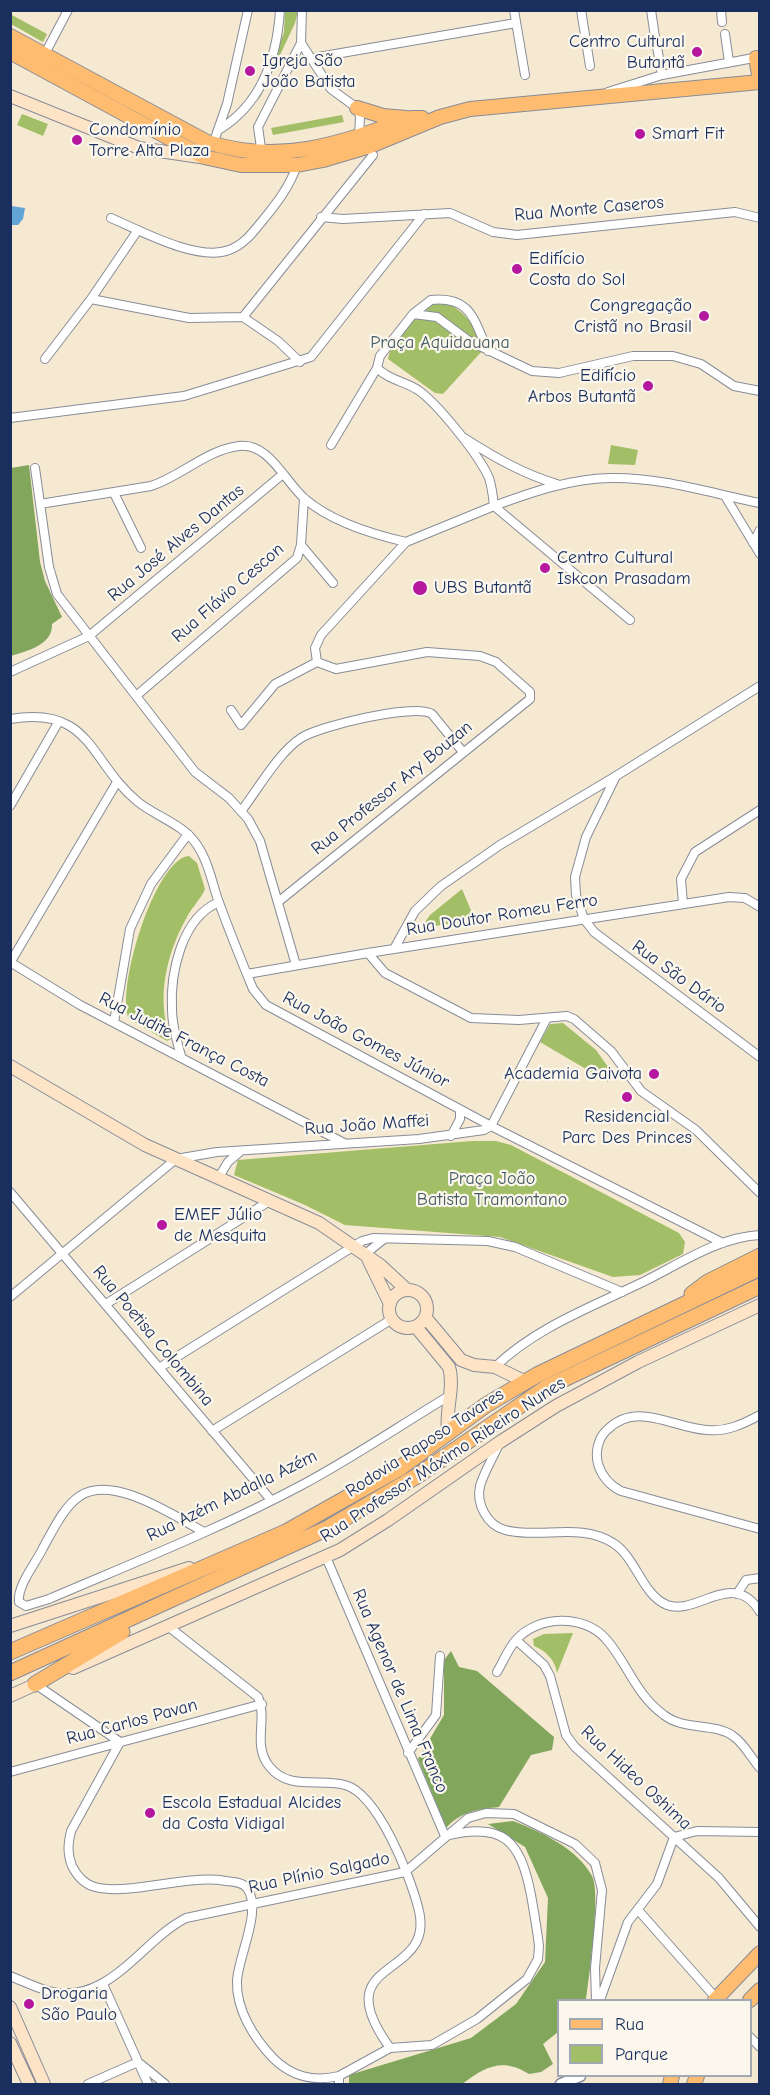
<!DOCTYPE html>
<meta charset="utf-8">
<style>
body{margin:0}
#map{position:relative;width:770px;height:2095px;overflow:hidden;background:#f6e9d2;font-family:"Comic Neue",sans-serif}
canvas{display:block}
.frame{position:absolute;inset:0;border:12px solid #1b2f5e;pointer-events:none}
.legend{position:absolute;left:557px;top:1999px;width:195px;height:78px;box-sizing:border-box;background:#fbf7ec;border:2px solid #a1a7b3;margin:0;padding:8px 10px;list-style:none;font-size:18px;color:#1b2f5e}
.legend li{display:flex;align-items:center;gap:12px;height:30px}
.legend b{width:30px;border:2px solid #a1a7b3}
</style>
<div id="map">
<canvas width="770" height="2095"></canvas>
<div class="frame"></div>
<ul class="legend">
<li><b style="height:8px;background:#fdbc70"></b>Rua</li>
<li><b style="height:16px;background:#a2bf67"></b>Parque</li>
</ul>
</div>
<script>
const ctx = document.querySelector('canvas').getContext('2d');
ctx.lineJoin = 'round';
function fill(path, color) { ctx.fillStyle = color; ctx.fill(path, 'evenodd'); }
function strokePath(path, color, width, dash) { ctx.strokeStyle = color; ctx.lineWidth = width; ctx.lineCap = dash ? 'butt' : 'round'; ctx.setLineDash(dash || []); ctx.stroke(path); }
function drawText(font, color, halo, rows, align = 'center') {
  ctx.font = font + ' "Comic Neue",sans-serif'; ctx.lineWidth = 4.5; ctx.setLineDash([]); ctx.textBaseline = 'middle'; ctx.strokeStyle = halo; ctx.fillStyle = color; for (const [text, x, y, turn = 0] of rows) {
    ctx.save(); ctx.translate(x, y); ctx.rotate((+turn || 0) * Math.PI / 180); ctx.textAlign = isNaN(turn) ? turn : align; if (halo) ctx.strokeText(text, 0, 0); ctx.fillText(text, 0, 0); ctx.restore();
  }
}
const green = new Path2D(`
 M285,11H298L295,23L258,102L284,32Z
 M10,14L47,34L43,42L11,24Z
 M22,114L48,124L43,136L17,125Z
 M342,115L344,122L273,135L271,128Z
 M439,300C464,309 476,324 483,350L443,394L435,393L388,359C393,335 417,309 439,300Z
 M611,445L638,450L635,465L608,464Z
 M189,856L197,863L205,889C201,899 192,907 187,917C167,952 155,999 171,1039L167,1041L129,1019C115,991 155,858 189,856Z
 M462,889L475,920L421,928L430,915Z
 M563,1023L596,1050L613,1074L608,1082L540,1042L550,1024Z
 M472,1141H496L511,1145L679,1233L685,1242L683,1254L640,1275L613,1277L500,1237L345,1225L305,1205L234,1175L238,1160Z
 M573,1633L557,1673C555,1660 546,1651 534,1646L533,1639L544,1634Z`);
const forest = new Path2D(`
 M29,465L40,562L45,581L62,617L52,624C53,645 27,651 11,656V468Z
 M451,1651L459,1667L477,1671L554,1737L552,1750L531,1755L499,1807C478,1809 460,1812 446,1828L418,1759L444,1715V1660Z
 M513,1821C541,1832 577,1848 592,1876C601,1893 589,1978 586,2000H558V2032L543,2044L553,2064L541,2072L529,2074C502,2057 485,2067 462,2084H349V2075L471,2038L516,2004L545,1962L548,1898L525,1847L488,1824Z`);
const water = new Path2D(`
 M11,206L25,208L23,219L18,225H11Z`);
const minor = new Path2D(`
 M514,10L525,75
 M581,10L590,66
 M651,10L655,37
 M721,10L722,22
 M725,34L729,62
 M301,43L331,89L357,108L360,116L359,137
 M657,47L662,75
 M318,57L516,23
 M38,67L68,10
 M608,92L662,75L759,57
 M220,129C262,103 277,57 280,10
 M213,144L227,104L248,10
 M262,155L258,127L301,43L302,10
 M321,217L343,219L450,213L493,232L517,235L735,212L760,218
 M111,218C141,231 198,262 229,250C244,245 254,231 263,220C277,203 290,186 297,165
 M91,299L189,318L243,317L278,341L300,362
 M413,314L431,300C472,296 474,321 488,351
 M243,317L373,155
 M45,359L91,299L138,230
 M377,368C389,380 404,381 418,390C438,404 479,455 489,478C492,487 493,496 494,506C532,492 569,479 610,478C661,477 710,493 760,503
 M10,418L184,396L311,357L424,214
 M464,438C494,457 523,474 557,484
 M331,445L377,368L380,356L413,314L437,317L469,341L532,371L559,373L633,356H673L701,364L734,386L760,391
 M35,468L49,567L57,594L195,772L229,798L248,819L260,841L296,965
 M114,493L141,548
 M725,496L760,554
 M40,504L151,486C182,476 206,450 239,446C269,442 285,482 305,499C332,522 371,534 406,542
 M753,543L760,530
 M301,545L333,583
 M317,662L315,648L321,635L406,542L494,506L630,620
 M10,672L89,636L283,474
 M760,686L616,776L586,837L575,877L576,895L584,919L594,932L760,1057
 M136,696L297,558L301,545L304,498
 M231,710L241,725L275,684L317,662
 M10,719C92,705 89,762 138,802C157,817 183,824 197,845C208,861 212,882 218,900C229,930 241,960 253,989L266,1005L491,1126L723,1243
 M10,806L59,721
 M242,810C258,789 279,752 301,738C319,726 415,703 432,714L463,752
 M278,902L530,699V692L496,662L480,656L427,652L336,669L317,662
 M683,904L681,879L695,852L760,810
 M394,949L415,911L441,886L500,845L616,776
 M368,953L385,973L471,1018L519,1020L567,1016L574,1019L611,1051L641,1091L696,1130L760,1193
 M10,962L80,1005L344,1143
 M10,963L117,782
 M247,974L368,953L729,897L745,898L760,907
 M114,1022L130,929L151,884L188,834
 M181,1056C177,1041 172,1026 172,1010C170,974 181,918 219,902
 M451,1136L460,1119V1110
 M219,1177L228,1162L241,1151
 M10,1192L271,1500
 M364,1255L384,1239
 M10,1297L176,1159L217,1152L419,1139L484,1130L491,1126L547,1018
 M106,1304L271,1200
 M495,1367C536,1327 594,1306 645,1281C681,1263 719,1237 760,1235
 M159,1368L362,1241L373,1238L488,1241L515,1247L622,1292
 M760,1415C743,1424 727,1432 707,1430C673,1428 636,1400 607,1430C598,1438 595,1452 598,1464C602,1477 609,1485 621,1491L760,1529
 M212,1431L392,1319
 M499,1444C493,1458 484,1472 480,1486C476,1504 487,1525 505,1530C540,1539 581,1522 613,1543C636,1557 642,1595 667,1605C697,1616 734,1568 760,1612
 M204,1532C174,1516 113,1474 80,1496C64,1506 52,1532 43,1548C36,1563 17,1585 19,1602L26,1606L49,1599C133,1563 219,1529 300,1486C351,1459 399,1426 449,1396
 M326,1557L445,1836C503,1822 520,1839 531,1895C534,1912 537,1929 539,1946L538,1959L527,1979L477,2019L432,2045L390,2048L339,2076V2084
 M737,1594L746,1580L760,1578
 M169,1627L258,1697C268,1719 252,1744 269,1766C288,1791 319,1778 345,1785C378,1794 410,1876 418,1907C439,1982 322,1954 390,2048
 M516,1640L544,1665L550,1676L566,1735L575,1747L719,1878L760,1927
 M497,1672C503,1662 508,1649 516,1640C538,1615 584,1614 606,1639C628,1664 635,1694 664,1715C684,1731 713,1722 733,1736C744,1743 751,1758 760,1768
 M35,1684L120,1742L71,1831C68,1844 67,1853 72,1866C77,1876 84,1884 95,1887C131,1896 185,1874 226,1881C234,1882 242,1882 247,1888C263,1909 238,1957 237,1981C236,2010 254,2038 273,2058C292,2077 313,2082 339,2076
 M408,1753L436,1715L440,1656
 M10,1772L262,1704
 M638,1910L716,1998
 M10,1976C23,1981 36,1988 49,1991C108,2007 142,1940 186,1918L405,1872L468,1818L486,1813L514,1814L575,1844L595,1863L602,1890L595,1968L596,2000
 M103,1984L148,2084
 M600,2000L628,1922L657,1884L674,1837L697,1831L760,1832
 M750,2037L760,2047
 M88,2084L138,2062L165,2084`);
const tertiary = new Path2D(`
 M561,2084L580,2076`);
const secondary = new Path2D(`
 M10,96L139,148L200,157
 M10,1066L145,1145L319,1223L380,1265L407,1290
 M368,1259L390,1304
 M389 1309a19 19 0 1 1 38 0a19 19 0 1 1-38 0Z
 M426,1318L461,1360L474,1365L495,1367L526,1382
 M416,1327L449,1367C455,1388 445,1410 448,1431
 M10,1626L189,1568
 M73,1668L340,1550L388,1520L500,1442L556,1406L638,1362L760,1305
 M10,1696L43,1681
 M10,2007L44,2084
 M10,2043L29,2084`);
const primary = new Path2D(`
 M10,36L207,142C281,166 341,143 411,118H422
 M10,52L204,157L241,165H297L323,160L370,146L440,117L470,109L760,82
 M756,58L760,80
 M357,108L383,116L406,118
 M715,2000L760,1953
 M750,2000L760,1990
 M670,2084L672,2076
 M694,2084L697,2076`);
const motorway = new Path2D(`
 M692,1294L708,1282L760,1256
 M10,1652L286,1532L400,1468L486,1405L537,1375L760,1268
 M10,1673L328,1528L417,1476L547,1387L760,1286
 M35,1684L122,1632`);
const markers = [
 [697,52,6,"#b5179e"],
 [250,71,6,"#b5179e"],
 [640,134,6,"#b5179e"],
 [77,140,6,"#b5179e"],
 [517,269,6,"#b5179e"],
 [704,316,6,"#b5179e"],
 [648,386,6,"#b5179e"],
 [545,568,6,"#b5179e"],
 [420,588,8,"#b5179e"],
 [654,1074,6,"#b5179e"],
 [627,1097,6,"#b5179e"],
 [162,1225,6,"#b5179e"],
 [150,1813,6,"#b5179e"],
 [29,2004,6,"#b5179e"]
];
const poiNames = [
 ["Centro Cultural",685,42,"right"],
 ["Butantã",685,63,"right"],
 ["Igreja São",262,61],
 ["João Batista",262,82],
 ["Condomínio",89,130],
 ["Torre Alta Plaza",89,151],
 ["Smart Fit",652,134],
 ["Edifício",529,259],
 ["Costa do Sol",529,280],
 ["Congregação",692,306,"right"],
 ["Cristã no Brasil",692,327,"right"],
 ["Edifício",636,376,"right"],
 ["Arbos Butantã",636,397,"right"],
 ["Centro Cultural",557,558],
 ["Iskcon Prasadam",557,579],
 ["UBS Butantã",434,588],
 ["Academia Gaivota",642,1074,"right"],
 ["Residencial",627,1117,"center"],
 ["Parc Des Princes",627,1138,"center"],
 ["EMEF Júlio",174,1215],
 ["de Mesquita",174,1236],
 ["Escola Estadual Alcides",162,1803],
 ["da Costa Vidigal",162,1824],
 ["Drogaria",41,1994],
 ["São Paulo",41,2015]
];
const streetNames = [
 ["Rua Monte Caseros",589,209,-5],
 ["Rua José Alves Dantas",176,543,-40],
 ["Rua Flávio Cescon",228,593,-41],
 ["Rua Professor Ary Bouzan",392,788,-39],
 ["Rua Doutor Romeu Ferro",502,915,-9],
 ["Rua São Dário",679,977,36],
 ["Rua Judite França Costa",184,1040,27],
 ["Rua João Gomes Júnior",366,1040,28],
 ["Rua João Maffei",367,1125,-4],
 ["Rua Poetisa Colombina",153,1336,50],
 ["Rodovia Raposo Tavares",425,1443,-33],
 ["Rua Professor Máximo Ribeiro Nunes",443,1460,-33],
 ["Rua Azém Abdalla Azém",232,1496,-26],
 ["Rua Agenor de Lima Franco",400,1691,67],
 ["Rua Carlos Pavan",132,1722,-15],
 ["Rua Hideo Oshima",636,1778,43],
 ["Rua Plínio Salgado",319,1873,-12]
];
const parkNames = [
 ["Praça Aquidauana",440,343],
 ["Praça João",492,1179],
 ["Batista Tramontano",492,1200]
];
fill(green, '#a2bf67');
fill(forest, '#81a65c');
fill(water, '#63a4d6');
strokePath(minor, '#888c98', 10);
strokePath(tertiary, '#888c98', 13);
strokePath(secondary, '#888c98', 14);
strokePath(primary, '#888c98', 16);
strokePath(motorway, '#888c98', 17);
strokePath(minor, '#fff', 8);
strokePath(tertiary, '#fff', 10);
strokePath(secondary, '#fee4c6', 12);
strokePath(primary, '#fdbc70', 14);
strokePath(motorway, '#fdbc70', 15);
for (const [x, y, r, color] of markers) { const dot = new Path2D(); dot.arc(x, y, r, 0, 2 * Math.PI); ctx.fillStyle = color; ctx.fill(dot); strokePath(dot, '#fbf7ec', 2); }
drawText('18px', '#1b2f5e', '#fbf7ec', poiNames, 'left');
drawText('18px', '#1b2f5e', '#fbf7ec', streetNames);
drawText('18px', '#445a61', '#fbf7ec', parkNames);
</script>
